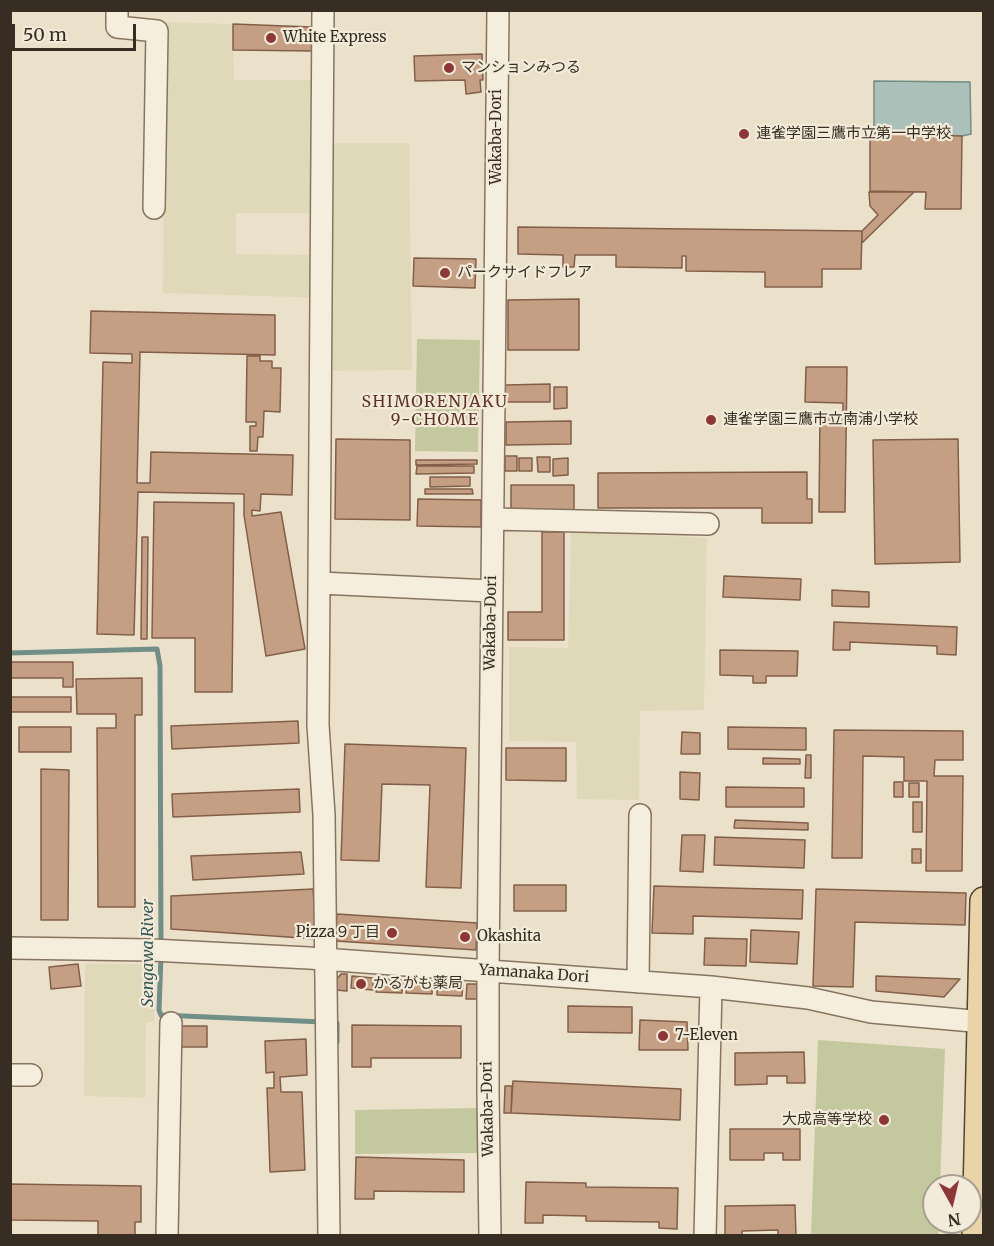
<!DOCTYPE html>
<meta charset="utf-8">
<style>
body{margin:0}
#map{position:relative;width:994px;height:1246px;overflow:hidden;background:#ebe1ca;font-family:Merriweather,serif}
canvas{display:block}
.frame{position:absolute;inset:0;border:12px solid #382d22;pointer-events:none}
.north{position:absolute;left:922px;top:1174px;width:60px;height:60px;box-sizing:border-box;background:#f3ebd9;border:2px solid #a89f90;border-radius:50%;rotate:172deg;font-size:16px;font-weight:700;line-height:24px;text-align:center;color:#382d22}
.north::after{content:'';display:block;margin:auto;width:21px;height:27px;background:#8f3637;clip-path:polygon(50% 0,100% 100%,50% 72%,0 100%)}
.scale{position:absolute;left:12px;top:24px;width:124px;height:27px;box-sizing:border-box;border:3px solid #382d22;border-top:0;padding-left:8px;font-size:18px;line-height:21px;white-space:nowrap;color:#382d22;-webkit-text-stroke:4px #f3ebd9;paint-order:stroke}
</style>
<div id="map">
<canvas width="994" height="1246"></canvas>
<div class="frame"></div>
<div class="north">N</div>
<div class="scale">50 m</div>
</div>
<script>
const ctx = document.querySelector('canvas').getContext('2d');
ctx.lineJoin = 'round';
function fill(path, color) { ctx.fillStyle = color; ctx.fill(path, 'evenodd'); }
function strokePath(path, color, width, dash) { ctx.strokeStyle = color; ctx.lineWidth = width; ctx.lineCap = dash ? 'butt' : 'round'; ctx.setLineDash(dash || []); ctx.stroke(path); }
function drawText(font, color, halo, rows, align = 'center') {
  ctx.font = font + ' Merriweather,"Noto Sans JP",serif'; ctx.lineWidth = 4.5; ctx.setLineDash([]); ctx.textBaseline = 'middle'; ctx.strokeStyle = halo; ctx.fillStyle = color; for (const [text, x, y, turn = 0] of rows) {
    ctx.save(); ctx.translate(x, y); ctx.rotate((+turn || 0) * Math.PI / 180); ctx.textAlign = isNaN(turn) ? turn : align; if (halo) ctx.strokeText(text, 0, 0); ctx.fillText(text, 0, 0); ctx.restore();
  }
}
const farmland = new Path2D(`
 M164,22L233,24L234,80H312L316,143H409L412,370L327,371L325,298L163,293ZM236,213H315V255L236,254Z
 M571,531L707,538L704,710L640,711L639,800L577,799L576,742L509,741V647L568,648Z
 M85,964H155L154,1021L146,1023L145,1098L84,1096Z`);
const green = new Path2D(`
 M417,339L480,340L478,452L415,451Z
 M818,1040L945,1049L940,1186H934V1222H939L938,1235H811Z
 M477,1108V1153L355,1154V1110Z`);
const water = new Path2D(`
 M874,81L970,82L971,134L962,136L874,133Z`);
const stream = new Path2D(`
 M10,653L157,649L160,666L161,947
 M161,956L159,1010L161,1015L323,1022
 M333,1022L337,1023V1042`);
const building = new Path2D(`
 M233,24L312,27V51L233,50Z
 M482,54L483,80H480L481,92L466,94L465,80L415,81L414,56Z
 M870,133L962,136L961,209H925L926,192L870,191Z
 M869,192H914L862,243V231L878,215L870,206Z
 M518,227L862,231L861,269H822V287H765V272L686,271V256H682V268L616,267V255H575L574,267H563V255L518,254Z
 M414,258L476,259L475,288L413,286Z
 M579,299V350H508V300Z
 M91,311L275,315V355L140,352L137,483H150L151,452L293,455L292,495L261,494L260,511L252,510V516L281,512L305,649L266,656L244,515V494L138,492L134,635L97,634L103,362L132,363V354L90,353Z
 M247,356H260V361H272V368H281L280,412L264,411L263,437H258L257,451H250V426H256V422H246Z
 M806,367H847L845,512H819L820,414H843V403L805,402Z
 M550,384V402H505V385Z
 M554,387H567V408L554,409Z
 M571,421V444L506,445V422Z
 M336,439L410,440V520L335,519Z
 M958,439L960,562L875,564L873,440Z
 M505,456H517V471H505Z
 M537,457H550V472H538Z
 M519,458H532V471H519Z
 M568,458V475L553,476V459Z
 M416,460H477V464L416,465Z
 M417,466H474V473L416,474Z
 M807,472V499H812V523H762V508H598V473Z
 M430,477H470V486L430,487Z
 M511,485H574V510H511Z
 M425,489H472L473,494H425Z
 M418,499L481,500V527L417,526Z
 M154,502L234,503L232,692H195V638H152Z
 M542,532H564V640H508V612H542Z
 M142,537H148L147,639H141Z
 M724,576L801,579L800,600L723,597Z
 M832,590L869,592V607L832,606Z
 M834,622L957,627L956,655L937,654V646L850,642V650H833Z
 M720,650L798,651L797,676H766V683H753V676L720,675Z
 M10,662H73V687H63V678H10Z
 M142,678V715H135V907H98L97,728H116V714H77L76,679Z
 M10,697H71V712H10Z
 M298,721L299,743L172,749L171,726Z
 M19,727H71V752H19Z
 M728,727L806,728V750L728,749Z
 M834,730L963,731V760H935L934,776H963L962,871H926L927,781H904V757L863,756L862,858H832Z
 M682,732L700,733V754H681Z
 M345,744L466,748L461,888L426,887L430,785L382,784L379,861L341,860Z
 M506,748H566V781L506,780Z
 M806,755H811V778H805Z
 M763,758L800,759V764H763Z
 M41,769L69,770L68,920H41Z
 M680,772L700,773L699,800L680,799Z
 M894,782H903V797H894Z
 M909,783H919V797H909Z
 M726,787L804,788V807H726Z
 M299,789L300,812L173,817L172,794Z
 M913,802H922V832H913Z
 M735,820L808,823V830L734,828Z
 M682,835H705L703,872L680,871Z
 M715,837L805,840L804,868L714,865Z
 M912,849H921V863H912Z
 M301,852L304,874L193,880L191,856Z
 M514,885H566V911H514Z
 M654,886L803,890L802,919L693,916V934L652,933Z
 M313,889L317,939L171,929V896Z
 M816,889L966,893L965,925L855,922L853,987L813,986Z
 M337,914L477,923L476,950L335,941Z
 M751,930L799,932L797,964L750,962Z
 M705,938L747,939L746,966L704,965Z
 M78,964L81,986L51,989L49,967Z
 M341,974H347V991L336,990V980Z
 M352,976L373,978V990L351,988Z
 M876,976L960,979L944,997L876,991Z
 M377,979L403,980L402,993L376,992Z
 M407,980L433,981L432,994L406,993Z
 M437,982L463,983L462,996L437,995Z
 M467,984H476L480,990V999H466Z
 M568,1006L632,1007V1033L568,1032Z
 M640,1020L687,1022L688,1050H639Z
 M352,1025L461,1026V1058H371V1067H352Z
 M178,1026H207V1047H178Z
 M306,1039L307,1075L280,1077L281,1092H302L305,1170L270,1172L267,1088H274V1072L266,1073L265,1041Z
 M804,1052L805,1083H787V1076H767V1084L735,1085V1053Z
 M513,1081L681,1089L680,1120L511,1113Z
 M505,1086H512L511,1113H504Z
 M730,1129H800V1160H783V1153H764V1160H730Z
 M356,1157L464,1160V1192L374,1191V1199H355Z
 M526,1182L586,1183V1187L678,1188L677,1229L659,1228V1222L586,1221V1216L543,1215V1223H525Z
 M10,1184L141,1186V1222H135V1236H98V1221L10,1220Z
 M795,1205L796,1236H778V1230L742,1231V1236H725V1206Z`);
const minor = new Path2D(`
 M117,10V27L157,31L154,208
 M323,10L318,725L324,815L329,1236
 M494,519L708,524
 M320,583L491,591
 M10,948L152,950L309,958L711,987L808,998L871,1012L984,1022
 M638,982L640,815
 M10,1075H31
 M167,1236L171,1023
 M490,1236L488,1092V971L498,10
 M705,1236L711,987`);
const major = new Path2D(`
 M976,1236L984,901`);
const markers = [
 [271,38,6,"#8f3637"],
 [449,68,6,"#8f3637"],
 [744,134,6,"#8f3637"],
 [445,273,6,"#8f3637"],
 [711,420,6,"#8f3637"],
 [392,933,6,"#8f3637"],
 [465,937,6,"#8f3637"],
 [361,984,6,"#8f3637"],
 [663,1036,6,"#8f3637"],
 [884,1120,6,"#8f3637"]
];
const poiNames = [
 ["White Express",283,38],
 ["マンションみつる",461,68],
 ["連雀学園三鷹市立第一中学校",756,134],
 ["パークサイドフレア",457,273],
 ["連雀学園三鷹市立南浦小学校",723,420],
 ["Pizza９丁目",380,933,"right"],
 ["Okashita",477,937],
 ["かるがも薬局",373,984],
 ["7-Eleven",675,1036],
 ["大成高等学校",872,1120,"right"]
];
const streetNames = [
 ["Wakaba-Dori",497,137,-90],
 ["Wakaba-Dori",491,623,-89],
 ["Yamanaka Dori",534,974,4],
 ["Wakaba-Dori",488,1109,-91]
];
const neighbourhoodNames = [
 ["SHIMORENJAKU",435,402],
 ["9-CHOME",435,420]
];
const waterNames = [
 ["Sengawa River",148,953,-90]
];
fill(farmland, '#e0d9b9');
fill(green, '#c4c89f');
fill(water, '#aac0b9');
strokePath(water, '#718e87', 1.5);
strokePath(stream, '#718e87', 5);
fill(building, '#c59f84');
strokePath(building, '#835f49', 1.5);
strokePath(minor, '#867460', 24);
strokePath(major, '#544334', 30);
strokePath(minor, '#f6eedd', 21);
strokePath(major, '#e9d4a7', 27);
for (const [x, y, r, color] of markers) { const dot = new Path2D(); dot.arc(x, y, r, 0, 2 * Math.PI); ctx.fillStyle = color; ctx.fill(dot); strokePath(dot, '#f3ebd9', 2); }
drawText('15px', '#382d22', '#f3ebd9', poiNames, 'left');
drawText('15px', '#382d22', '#f3ebd9', streetNames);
ctx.letterSpacing = '1.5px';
drawText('16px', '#603226', '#f3ebd9', neighbourhoodNames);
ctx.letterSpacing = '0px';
drawText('italic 16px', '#335654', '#f3ebd9', waterNames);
</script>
